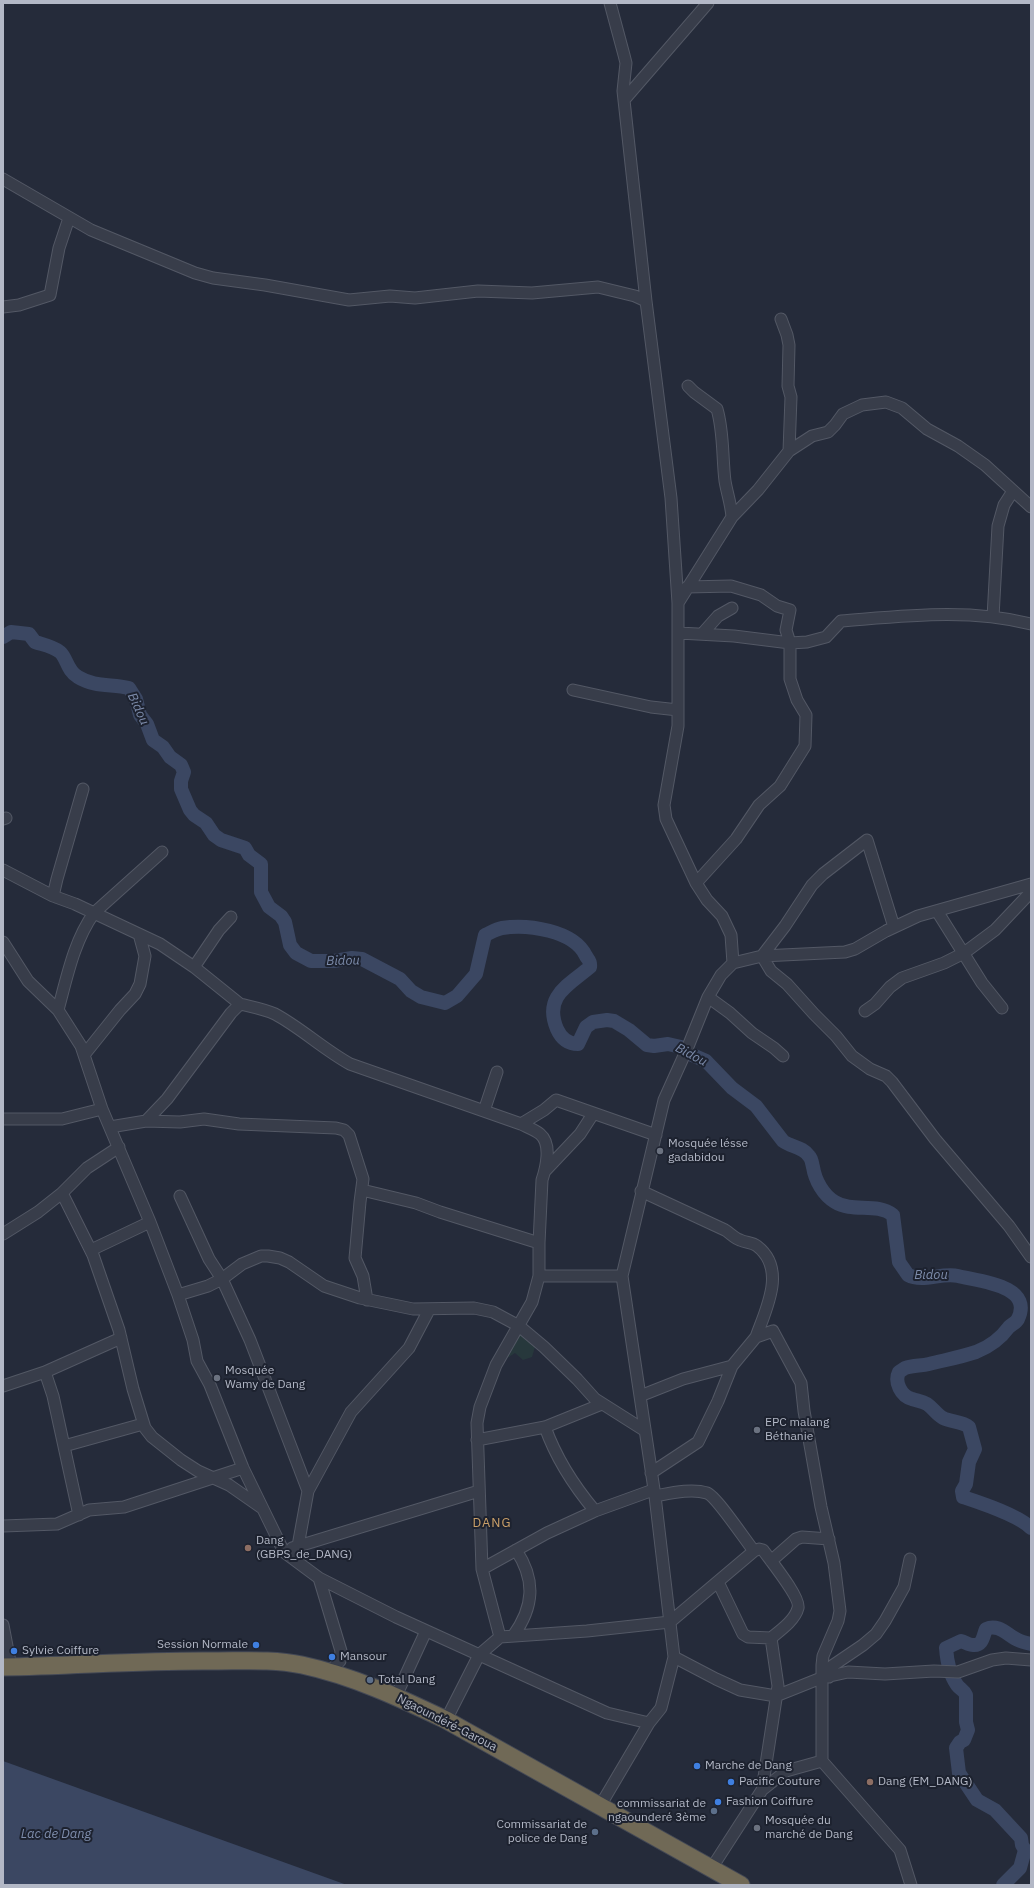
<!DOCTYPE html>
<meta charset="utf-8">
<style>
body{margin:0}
#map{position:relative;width:1034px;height:1888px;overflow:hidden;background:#252b3a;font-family:"IBM Plex Sans",sans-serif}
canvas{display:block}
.frame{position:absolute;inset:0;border:4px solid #b3b8c6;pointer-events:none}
</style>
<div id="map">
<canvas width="1034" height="1888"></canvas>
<div class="frame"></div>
</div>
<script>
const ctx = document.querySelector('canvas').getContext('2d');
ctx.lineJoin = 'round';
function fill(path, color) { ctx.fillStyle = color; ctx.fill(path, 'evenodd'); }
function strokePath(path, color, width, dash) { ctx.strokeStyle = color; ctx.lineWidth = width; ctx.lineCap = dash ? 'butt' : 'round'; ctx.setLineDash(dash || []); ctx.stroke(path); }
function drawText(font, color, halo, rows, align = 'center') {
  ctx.font = font + ' "IBM Plex Sans",sans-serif'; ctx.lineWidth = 4; ctx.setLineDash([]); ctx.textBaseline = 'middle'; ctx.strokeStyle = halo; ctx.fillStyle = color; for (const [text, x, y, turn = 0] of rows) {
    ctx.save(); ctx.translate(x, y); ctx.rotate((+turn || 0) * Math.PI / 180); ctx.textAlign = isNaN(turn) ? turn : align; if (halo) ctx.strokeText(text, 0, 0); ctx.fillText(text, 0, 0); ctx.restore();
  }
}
const green = new Path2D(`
 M519,1331L525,1334L535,1347L532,1357L523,1360L515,1353L509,1357L506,1358Z`);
const water = new Path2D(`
 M3,1761L347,1885H3Z`);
const river = new Path2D(`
 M3,637L11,632L29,634L35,642C44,645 52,646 60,652C67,658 67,671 78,677C94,687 111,684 129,688L136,699L140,715L147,724L153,740L163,747L170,757L181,765L184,772L181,781V789L190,810L194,815L206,823L214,835L221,840L245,848L249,855L261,864V892L269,907L281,916L285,922L290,945L296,953L311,961H334L352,958L362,959L400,979L411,991L421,997L445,1003L457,996L476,974L485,935C490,933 496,929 502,928C527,924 574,930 586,956C588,960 591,961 590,967C569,985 543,996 557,1029C561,1038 568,1044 578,1044L586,1027L593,1022L607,1020L614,1021L629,1030L647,1045L654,1046L668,1044L681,1047L690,1054L706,1061L732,1088L756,1106L783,1141C791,1147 803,1147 809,1156C812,1159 812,1164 813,1167C815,1180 823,1195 835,1202C853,1213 876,1202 893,1215L899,1262L908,1275C923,1283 942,1272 958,1276C978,1281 1034,1285 1018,1319C1016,1323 1012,1324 1009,1327C1001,1338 989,1347 976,1352C961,1357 945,1360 929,1364C921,1366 913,1365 905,1368L899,1372C894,1382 901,1396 912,1399C918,1401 922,1401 927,1404C933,1408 936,1414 943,1418C951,1422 962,1421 969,1427L975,1449L969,1462L966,1484L962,1491L963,1497C981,1503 1018,1515 1031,1528
 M1003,1885L1020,1868L1025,1850L1022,1845L1021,1838L995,1810L977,1800L959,1773L956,1748L960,1742L964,1740L968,1730L966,1722V1695C964,1690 960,1689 957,1685C949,1674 947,1661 946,1648L961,1641C965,1642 969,1645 973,1645C983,1646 983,1636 986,1629C999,1623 1008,1636 1018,1640C1022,1642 1027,1643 1031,1644`);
const minor = new Path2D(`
 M624,100L708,3
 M3,179L91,230L195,273L213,278L265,285L349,300L390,296L415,298L478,291L532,293L598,287L635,296L646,301
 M3,307L19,305L50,295L59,248L69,218
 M781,319L787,335L789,345L788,386L791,397L789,451
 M688,386L694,392L717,409C724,433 722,457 725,481C727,493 731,504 732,517
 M687,587L731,586L761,595L777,606L790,610L786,630L790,643V679L797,700L806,715L805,746L780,786L759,805L736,839L696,883
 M678,603L732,517L758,490L789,451L812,436L828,432L835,425L843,414L862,405L886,402L902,408L927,429L958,446L985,465L1031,507
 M993,617L998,526L1004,505L1013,491
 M679,633L734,636L790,643L807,642L826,637L841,621C905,616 968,608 1031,624
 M702,634L718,616L732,608
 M573,690L651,707L678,710
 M83,789L57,879L53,896L75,904L160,944L194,967L240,1004
 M3,819L6,818
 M3,870L53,896
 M937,911L982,983L1002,1008
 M894,927L867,840L823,874L812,885L785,926L762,956L771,971L787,984L814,1014L836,1036L852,1056L870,1069L886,1076L892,1082L935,1139L1009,1226L1031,1257
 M3,942L28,981L58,1010L81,1046L102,1109L150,1222L178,1295L193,1340L197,1361L210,1385L243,1468L284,1552L319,1578L396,1617L607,1713L649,1723
 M733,963L762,956L845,952L855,949L886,931L918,916L1031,884
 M194,967L219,930L231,917
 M708,997L730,1013L752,1033L774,1048L783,1056
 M58,1010C67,977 74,941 94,913L162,852
 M865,1011L875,1004L890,987L902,978L944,963L964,953L995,930L1030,893
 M84,1055L120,1010L135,994L140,984L145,956L139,934
 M484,1111L497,1072
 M3,1119H62L102,1109
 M146,1121L167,1099L231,1013L240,1004C252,1007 264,1009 275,1014C301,1028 323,1049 350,1064L521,1124C527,1127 535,1130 540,1134C552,1144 546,1168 542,1180L539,1243
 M521,1124L544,1110L556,1100L656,1135
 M110,1127L146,1121L180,1122L204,1119L239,1124L336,1128L344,1130L349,1135L363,1179L360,1202L355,1258L363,1276L367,1300
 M545,1171L580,1134L593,1114
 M362,1190L416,1203L440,1212L539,1243V1276L532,1302L496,1365L480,1407L477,1423L482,1569L500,1637
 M641,1191L725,1230C730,1233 734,1238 740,1240C746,1243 752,1242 757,1246C787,1269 766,1309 756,1337
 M62,1193L93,1255L119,1330L133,1389L145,1428L152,1437L181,1460L198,1471L229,1485L262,1508
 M180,1196L209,1259L222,1279L250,1340L308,1491
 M3,1234L38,1212L62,1193L87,1168L119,1147
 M91,1250L150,1222
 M539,1276H622
 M178,1295L208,1286L222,1279L242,1264L261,1256H268L280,1258L289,1262L324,1286L360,1298L413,1309L474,1308L493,1312L519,1326L544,1347L577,1379L595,1399L644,1430
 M45,1372L53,1396L79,1515
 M3,1386L45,1372L121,1338
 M640,1396L683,1379L732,1366
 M545,1427C556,1458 574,1486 595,1511
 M477,1440L545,1427L602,1404
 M64,1446L143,1424
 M651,1473L698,1442L718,1401L732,1366L756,1337L773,1331L801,1383L804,1411L821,1507L834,1563L840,1611L838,1621L823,1656L822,1665V1761L900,1850L911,1885
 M655,1496C671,1493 692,1488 707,1493C716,1496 746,1541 754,1551
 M3,1526L57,1524L89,1510L124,1507L243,1468
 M298,1546L308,1491L351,1412L409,1348L429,1310
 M292,1548L479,1491
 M771,1561L796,1539L802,1537L829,1539
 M482,1569L547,1533L595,1511L653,1490
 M319,1578L341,1651L340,1661L328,1673
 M3,1625L11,1667
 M513,1636C534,1607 536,1580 516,1550
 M674,1657L716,1679L740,1690L776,1696L821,1678L848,1672L885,1674L934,1671L958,1672L992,1660L1006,1658L1031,1660
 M829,1677L832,1666L863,1645L876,1634L885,1621L904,1587L910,1559
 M396,1696L426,1631
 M446,1720L479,1655L500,1637L587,1631L670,1622L754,1551L759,1549L763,1550C770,1560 801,1598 798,1608C795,1620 781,1630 771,1638L748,1637L743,1634L718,1582
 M762,1790L786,1771L822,1761
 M600,1806L649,1723L661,1708L674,1657L655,1496L622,1276L664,1100L687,1049L708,997L721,975L733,963L731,935L722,916L707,900L696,883L673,834L666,819L664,805L678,726V603L671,498L646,301L623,91L626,63L624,55L610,3
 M711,1869L762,1790L778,1686L771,1638`);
const highway = new Path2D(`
 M3,1667C74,1666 144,1660 215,1661C244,1661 273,1659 302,1665C353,1676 400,1698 446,1720L741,1885`);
const markers = [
 [660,1151,4,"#6b7280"],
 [217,1378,4,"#6b7280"],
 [757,1430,4,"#6b7280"],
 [248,1548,4,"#8d6e63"],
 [256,1645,4,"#3f7fe0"],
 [14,1651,4,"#3f7fe0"],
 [332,1657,4,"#3f7fe0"],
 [370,1680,4,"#5c6f8a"],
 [697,1766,4,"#3f7fe0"],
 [731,1782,4,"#3f7fe0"],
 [870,1782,4,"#8d6e63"],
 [718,1802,4,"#3f7fe0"],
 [714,1811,4,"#5c6f8a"],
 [757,1828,4,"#6b7280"],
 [595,1832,4,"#5c6f8a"]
];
const poiNames = [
 ["Mosquée lésse",668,1144],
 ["gadabidou",668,1158],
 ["Mosquée",225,1371],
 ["Wamy de Dang",225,1385],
 ["EPC malang",765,1423],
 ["Béthanie",765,1437],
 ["Dang",256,1541],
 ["(GBPS_de_DANG)",256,1555],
 ["Session Normale",248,1645,"right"],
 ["Sylvie Coiffure",22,1651],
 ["Mansour",340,1657],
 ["Total Dang",378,1680],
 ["Marche de Dang",705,1766],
 ["Pacific Couture",739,1782],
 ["Dang (EM_DANG)",878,1782],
 ["Fashion Coiffure",726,1802],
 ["commissariat de",706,1804,"right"],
 ["ngaounderé 3ème",706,1818,"right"],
 ["Mosquée du",765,1821],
 ["marché de Dang",765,1835],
 ["Commissariat de",587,1825,"right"],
 ["police de Dang",587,1839,"right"]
];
const streetNames = [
 ["Ngaoundéré-Garoua",447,1723,27]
];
const waterNames = [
 ["Bidou",138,709,65],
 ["Bidou",343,961,-1],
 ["Bidou",691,1055,28],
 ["Bidou",931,1275],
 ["Lac de Dang",56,1834]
];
const neighbourhoodNames = [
 ["DANG",492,1523]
];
fill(green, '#27383c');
fill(water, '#3b4762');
strokePath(river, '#3b4762', 14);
strokePath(minor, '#535865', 13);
strokePath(highway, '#434855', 19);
strokePath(minor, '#383d4a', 11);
strokePath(highway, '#706956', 17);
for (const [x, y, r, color] of markers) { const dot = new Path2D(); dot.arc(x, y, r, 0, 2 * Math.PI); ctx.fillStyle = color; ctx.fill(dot); strokePath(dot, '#1d222f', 1.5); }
drawText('12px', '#b3b8c6', '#1d222f', poiNames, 'left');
drawText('12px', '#b3b8c6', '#1d222f', streetNames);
drawText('italic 13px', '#7d8cab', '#1d222f', waterNames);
ctx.letterSpacing = '1px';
drawText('13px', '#cba069', '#1d222f', neighbourhoodNames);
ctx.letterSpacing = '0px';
</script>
